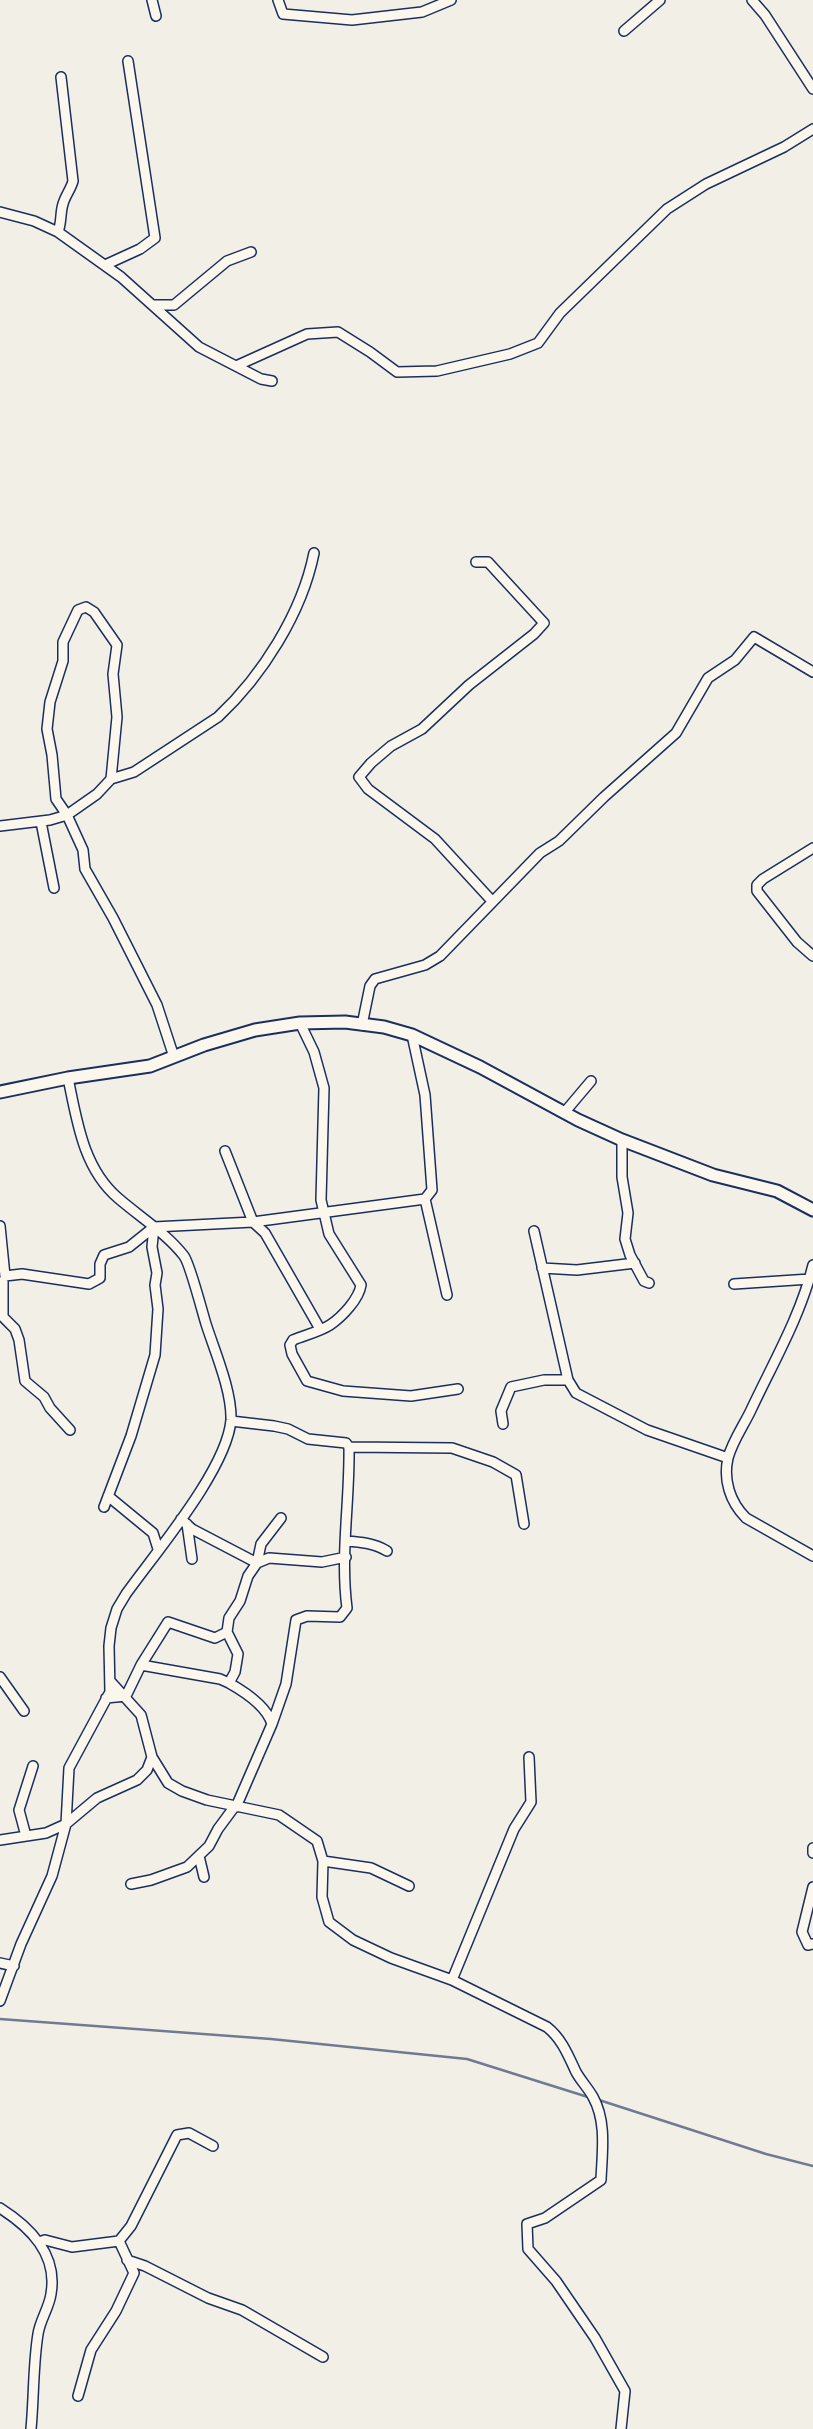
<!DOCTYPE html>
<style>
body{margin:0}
canvas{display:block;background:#f2efe6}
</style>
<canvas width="813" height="2429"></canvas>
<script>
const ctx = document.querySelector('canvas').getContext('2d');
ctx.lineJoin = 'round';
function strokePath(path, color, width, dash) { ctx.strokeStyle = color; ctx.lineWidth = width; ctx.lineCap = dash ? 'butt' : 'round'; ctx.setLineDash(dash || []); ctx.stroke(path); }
const stream = new Path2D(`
 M0,2019L271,2039L467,2059L591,2098
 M596,2099L766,2154L813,2166`);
const minor = new Path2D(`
 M152,0L156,16
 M278,0L283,14L352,20L422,12L451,0
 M752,0L765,15L813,89
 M624,31L660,0
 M0,212L34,221L58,232L121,277L199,347L261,379L272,381
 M58,232C62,221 60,213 63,204C65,196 71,189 73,181L61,77
 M105,265L140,249L155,238L128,61
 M153,305H174L227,261L251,252
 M236,366L307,334L338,332L370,352L397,372L437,371L510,354L538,343L560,313L667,209L706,184L784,147L813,129
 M476,562H488L544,623L534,634L469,685L422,729L391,746L371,763L359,777L368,789L435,839L492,901
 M111,779L117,717L113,674L117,645L94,612L86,607L78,610L63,642V661L50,702L47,729L52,755L56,799L67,815L83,850L85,869L113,918L157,1005L174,1057
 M41,822L54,888
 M0,826L50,820L67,815L97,794L111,779L134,772L218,717C262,676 302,613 314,553
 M813,848L763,879L757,885V891L797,942L813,956
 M300,1023L314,1052L324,1088L321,1200L329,1234L361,1285C359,1299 342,1317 330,1325C319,1332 305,1335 293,1340L290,1345L292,1354L307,1381L343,1391L411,1396L458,1389
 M362,1025L370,986L375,979L425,965L440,956L540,853L559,841L604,797L676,733L708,678L735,660L754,637L813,672
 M564,1113L591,1081
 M622,1140V1177L628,1213L625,1239L630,1255L644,1281L649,1283
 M225,1151L253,1222L265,1233L320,1329
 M425,1199L447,1295
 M0,1226L5,1276L22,1274L89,1284L100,1278V1264L104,1255L129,1247L154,1227L253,1222L425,1199L432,1190L425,1095L412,1035
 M534,1231L568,1380L576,1393L647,1430L728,1458
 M813,1265C801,1315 773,1363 751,1410C744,1425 732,1442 728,1458C723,1480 730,1502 746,1518L813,1556
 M542,1268L577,1270L635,1263
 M3,1281V1317L15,1329L19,1340L25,1381L44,1397L50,1408L70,1430
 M734,1284L810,1279
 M231,1421L274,1426L288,1429L308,1439L346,1443L349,1447C350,1500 340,1555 347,1608L340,1617L307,1616L296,1620L286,1684L272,1724L236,1807
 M503,1424L501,1411L511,1387L544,1380H568
 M349,1447L452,1448L493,1462L516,1475L524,1524
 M108,1496L153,1533L158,1549
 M104,1507L131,1436L155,1355L158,1309L155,1285L157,1273L152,1247L154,1227
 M181,1519L192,1529L257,1563L261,1544L281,1518
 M187,1524L192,1559
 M346,1541C360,1542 374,1543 387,1551
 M141,1665L220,1679L229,1683L235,1672L238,1654L227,1632
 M0,1677L24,1711
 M111,1682L141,1715L152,1757L168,1783L182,1791L207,1800L279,1815L317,1841L323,1861L322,1897L329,1922L353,1940L391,1958L452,1980L547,2027C562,2039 568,2055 576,2072C581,2081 588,2088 593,2097C607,2122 602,2153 601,2180L545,2218L527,2224L528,2249L556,2281L595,2338L625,2391L621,2429
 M229,1683C245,1692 267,1707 272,1724
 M106,1698L126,1696L141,1665L168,1622L215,1638L227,1632L229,1618L240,1601L248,1576L257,1563L269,1558L322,1562L346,1557
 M26,1836L19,1810L33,1766
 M0,1840L46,1833L66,1824L97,1798L137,1780L147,1770L152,1757
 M813,1848V1853
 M199,1856L204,1877
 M323,1861L371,1868L409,1886
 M131,1884L151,1880L187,1867L209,1846L218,1829L235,1806
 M813,1887L802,1932L808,1945L813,1944
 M0,1963L14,1966
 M452,1980L514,1829L531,1802L529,1757
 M0,2001L21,1944L52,1876L66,1824L69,1768L110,1692L109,1646L111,1628L117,1609L126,1594C156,1552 227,1469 231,1420C232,1391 215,1352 206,1324C202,1311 190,1264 184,1256C166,1233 140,1217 118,1198C83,1168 77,1121 68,1078
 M0,2208C30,2227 58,2254 51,2294C49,2308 40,2320 38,2334C33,2365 34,2397 31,2429
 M39,2242L45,2240L72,2247L119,2241L131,2226L177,2135L189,2133L213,2146
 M127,2260L145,2266L208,2298L242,2310L323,2357
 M78,2396L91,2350L116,2311L134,2273L119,2241`);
const tertiary = new Path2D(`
 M0,1092L68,1078L150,1066L204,1045L255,1030L300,1023L345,1022L384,1027L412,1035L480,1067L578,1120L622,1140L713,1175L777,1191L813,1210`);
strokePath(stream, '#707b93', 2.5);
strokePath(minor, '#1b2f5e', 12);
strokePath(tertiary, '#1b2f5e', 15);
strokePath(minor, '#fbf7ec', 9);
strokePath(tertiary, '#fbf7ec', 11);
</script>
